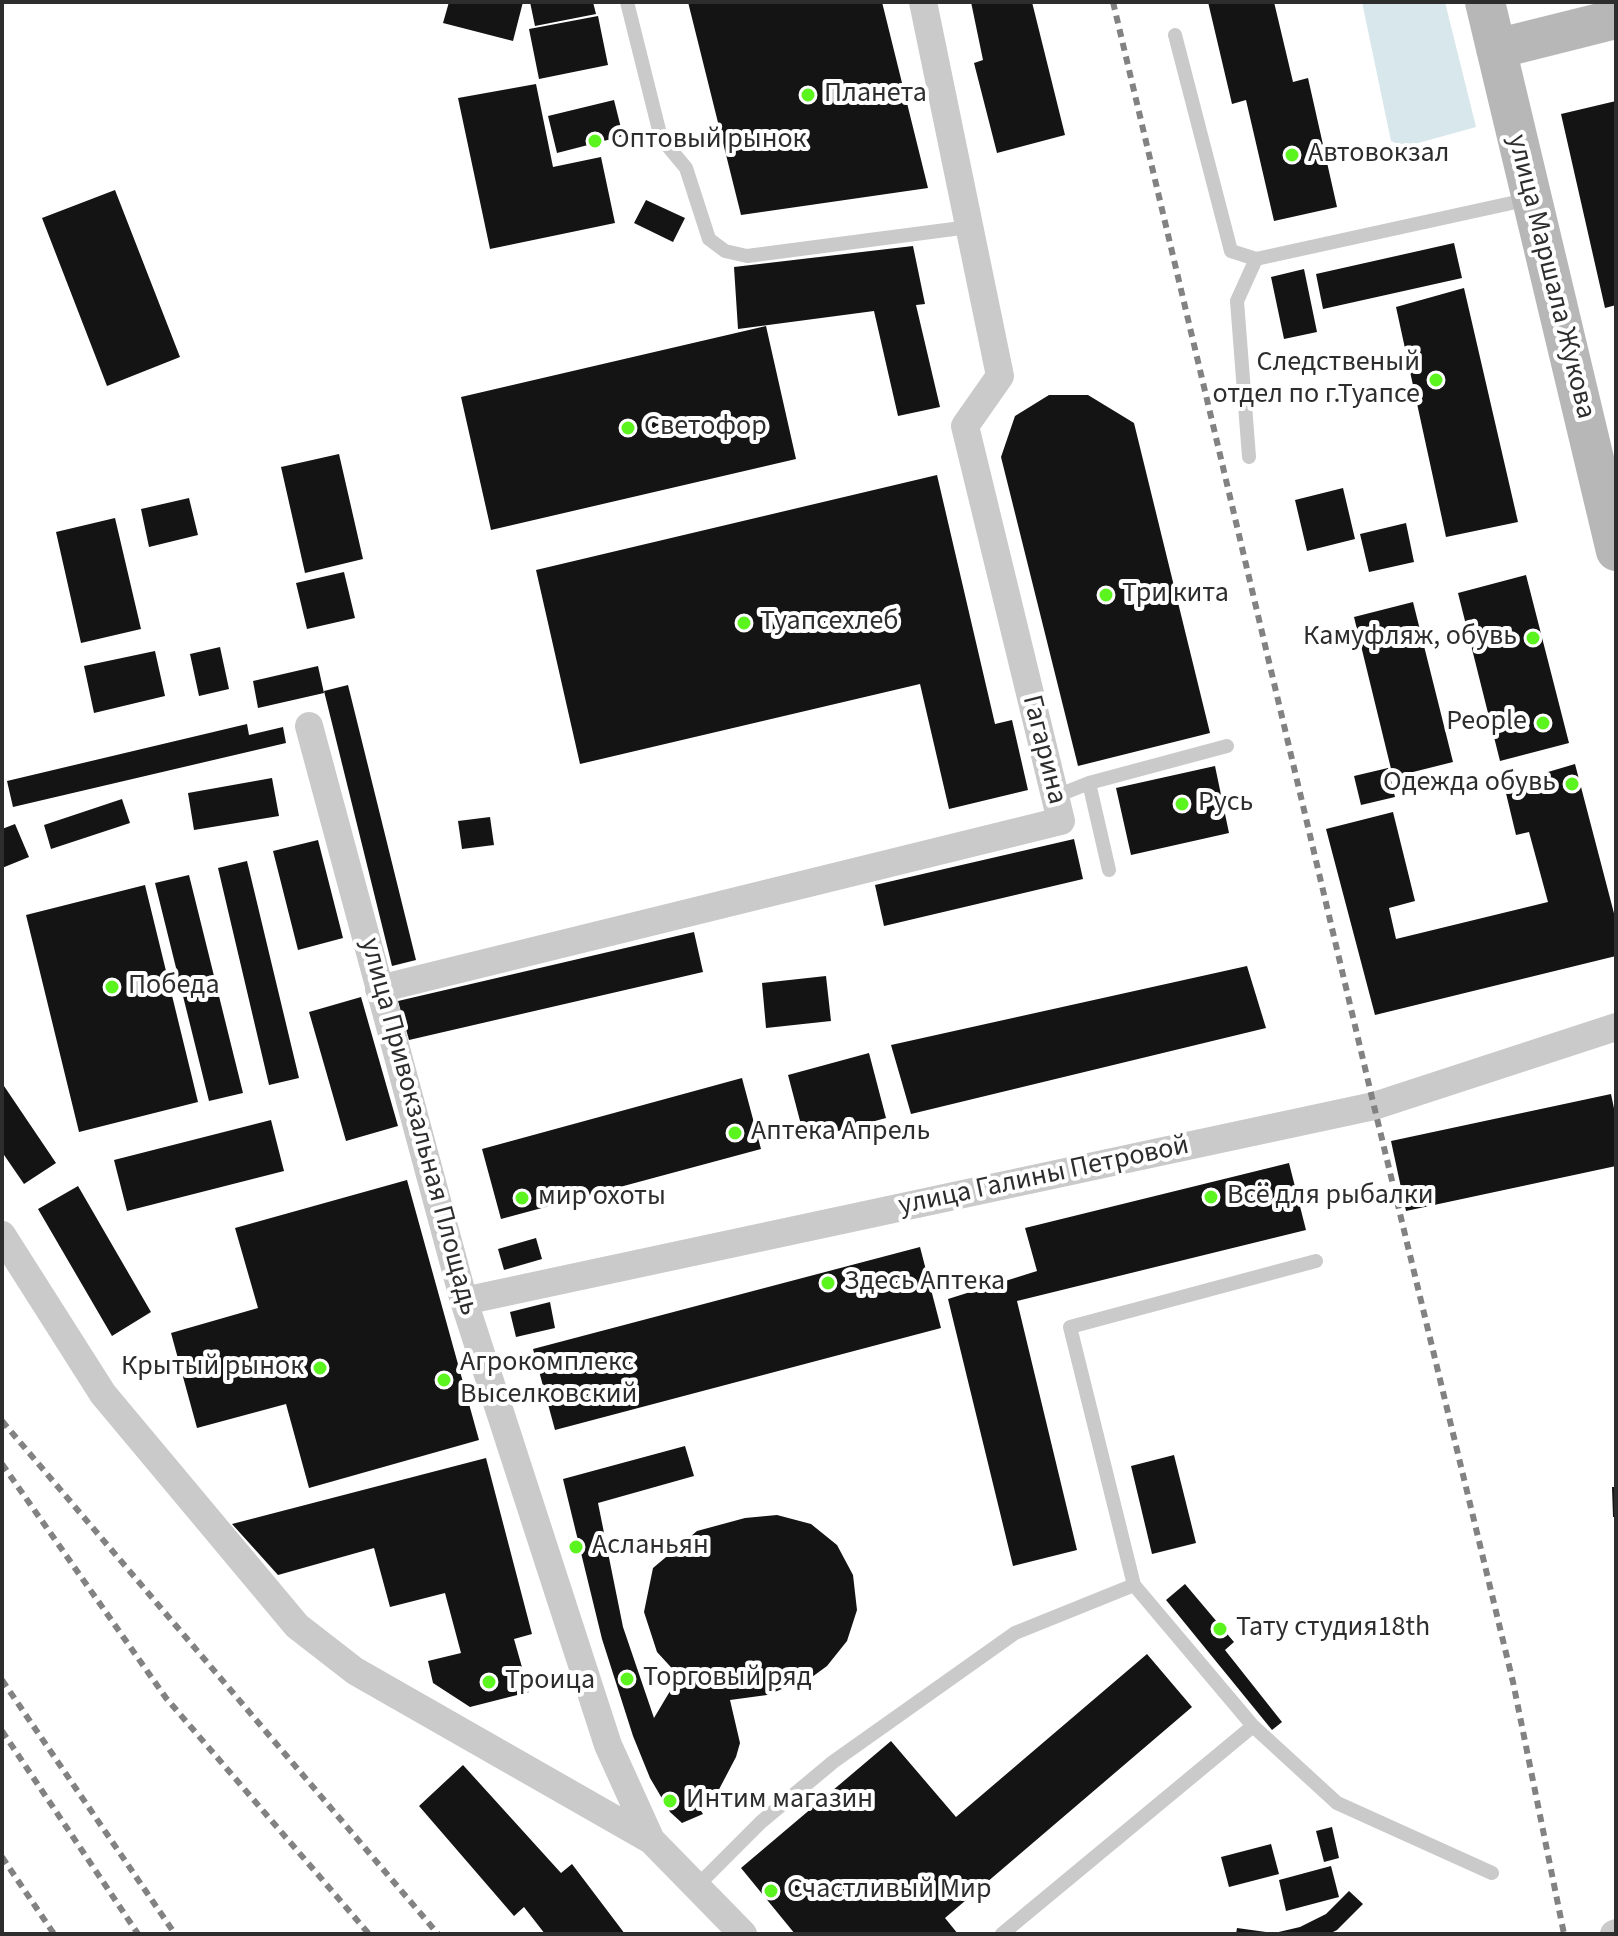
<!DOCTYPE html>
<meta charset="utf-8">
<style>
body{margin:0}
#map{position:relative;width:1618px;height:1936px;overflow:hidden;background:#fff;font-family:"Source Sans 3",sans-serif}
canvas{display:block}
.frame{position:absolute;inset:0;border:4px solid #2d2d2d;pointer-events:none}
</style>
<div id="map">
<canvas width="1618" height="1936"></canvas>
<div class="frame"></div>
</div>
<script>
const ctx = document.querySelector('canvas').getContext('2d');
ctx.lineJoin = 'round';
function fill(path, color) { ctx.fillStyle = color; ctx.fill(path, 'evenodd'); }
function strokePath(path, color, width, dash) { ctx.strokeStyle = color; ctx.lineWidth = width; ctx.lineCap = dash ? 'butt' : 'round'; ctx.setLineDash(dash || []); ctx.stroke(path); }
function drawText(font, color, halo, rows, align = 'center') {
  ctx.font = font + ' "Source Sans 3",sans-serif'; ctx.lineWidth = 8; ctx.setLineDash([]); ctx.textBaseline = 'middle'; ctx.strokeStyle = halo; ctx.fillStyle = color; for (const [text, x, y, turn = 0] of rows) {
    ctx.save(); ctx.translate(x, y); ctx.rotate((+turn || 0) * Math.PI / 180); ctx.textAlign = isNaN(turn) ? turn : align; if (halo) ctx.strokeText(text, 0, 0); ctx.fillText(text, 0, 0); ctx.restore();
  }
}
const green = new Path2D(`
 M1362,2H1445L1476,127L1404,147L1391,141Z`);
const building = new Path2D(`
 M449,2H523L513,41L443,23Z
 M530,2H593L596,14L535,26Z
 M688,2H882L928,188L741,215Z
 M971,2H1032L1065,135L997,153L974,63L983,60Z
 M1208,2H1274L1293,82L1308,78L1337,207L1274,221L1246,100L1232,104Z
 M598,16L608,65L539,79L529,29Z
 M536,84L553,167L601,157L615,223L490,249L458,98Z
 M614,100L623,136L557,153L548,116Z
 M1616,101V305L1605,308L1561,114Z
 M115,190L180,357L107,386L42,218Z
 M646,200L685,218L673,242L634,223Z
 M1454,243L1462,278L1323,309L1316,274Z
 M913,246L925,304L916,305L940,407L898,416L874,311L738,329L734,267Z
 M1304,269L1317,332L1284,339L1271,277Z
 M1464,288L1518,522L1446,537L1396,307Z
 M766,326L796,459L491,530L461,397Z
 M1049,395H1088L1134,423L1210,733L1078,766L1001,457L1015,416Z
 M339,454L363,559L305,573L281,467Z
 M937,475L995,724L1012,720L1028,790L949,809L920,684L580,764L536,570Z
 M1343,488L1355,539L1307,551L1295,500Z
 M189,498L198,535L149,547L141,509Z
 M115,518L141,629L81,643L56,532Z
 M1406,523L1414,562L1369,572L1360,534Z
 M344,572L355,618L307,629L296,583Z
 M1526,575L1569,743L1500,761L1458,593Z
 M1413,602L1453,762L1393,777L1354,617Z
 M220,647L229,689L199,696L190,654Z
 M155,651L165,696L94,713L84,666Z
 M318,666L324,693L258,708L253,681Z
 M348,685L416,960L392,966L324,691Z
 M247,724L249,735L283,727L286,743L13,807L7,781Z
 M1575,764L1616,921V956L1375,1015L1326,829L1393,812L1415,901L1389,908L1396,939L1548,902L1529,832L1516,835L1504,785Z
 M1215,766L1229,833L1131,855L1116,788Z
 M1388,768L1395,797L1361,805L1354,776Z
 M272,778L279,816L194,830L188,793Z
 M122,799L130,823L51,849L44,825Z
 M490,817L494,845L462,849L458,821Z
 M15,824L29,857L2,868V829Z
 M1074,839L1083,879L884,926L875,885Z
 M318,840L343,938L298,950L273,851Z
 M247,861L299,1078L269,1085L218,868Z
 M189,875L243,1093L209,1101L155,883Z
 M145,885L198,1102L79,1132L26,915Z
 M694,932L703,972L409,1040L398,1001Z
 M1247,966L1266,1028L911,1114L891,1045Z
 M826,976L831,1021L766,1028L762,983Z
 M361,997L398,1126L346,1141L309,1012Z
 M869,1053L886,1118L805,1140L788,1075Z
 M742,1078L761,1149L501,1219L482,1149Z
 M2,1083L56,1163L24,1184L2,1152Z
 M1611,1094L1616,1118V1166L1406,1211L1391,1141Z
 M271,1120L284,1171L127,1211L114,1160Z
 M1289,1163L1306,1230L1017,1301L1077,1550L1013,1566L948,1299L1037,1271L1025,1228Z
 M407,1180L479,1440L309,1488L286,1404L197,1428L171,1333L258,1308L235,1228Z
 M78,1186L151,1312L112,1336L38,1209Z
 M536,1238L542,1259L504,1270L498,1249Z
 M920,1247L941,1328L555,1430L533,1349Z
 M550,1302L555,1328L516,1337L510,1312Z
 M685,1446L694,1476L598,1503L623,1627L654,1718L679,1676L657,1652L644,1612L653,1568L697,1531L745,1518L777,1515L811,1524L837,1545L853,1575L857,1610L847,1641L827,1666L812,1677L767,1695L730,1700L740,1743L736,1757L715,1797L705,1790L694,1800L703,1814L682,1823L670,1812L650,1778L633,1736L602,1639L563,1479Z
 M1174,1455L1196,1543L1152,1554L1131,1466Z
 M486,1458L532,1634L514,1639L529,1692L470,1707L433,1683L428,1661L461,1653L445,1593L390,1607L374,1548L278,1575L232,1524Z
 M1612,1487H1616V1517H1613Z
 M1185,1584L1234,1642L1225,1650L1282,1722L1272,1730L1166,1600Z
 M1147,1654L1192,1707L945,1918L958,1934H795L741,1868L891,1741L956,1817Z
 M463,1765L561,1873L572,1864L625,1934H545L524,1907L514,1916L419,1806Z
 M1332,1827L1339,1858L1324,1862L1316,1831Z
 M1271,1844L1279,1874L1229,1887L1221,1857Z
 M1331,1866L1339,1897L1286,1911L1279,1880Z
 M1349,1891L1363,1904L1337,1930L1329,1934H1270L1300,1927L1326,1914Z
 M1237,1928L1266,1932V1934H1236Z`);
const lane = new Path2D(`
 M627,2L661,138L686,168L709,239L725,251L747,256L969,227
 M1175,35L1231,251L1256,259
 M1249,457L1237,301L1256,259L1530,199
 M1089,783L1109,870
 M1054,797L1089,783L1227,746
 M1253,1726L1337,1803L1492,1873
 M697,1886L761,1822L833,1762L1015,1633L1134,1585L1070,1327L1316,1261
 M1002,1934L1253,1726L1134,1585`);
const street = new Path2D(`
 M309,726L464,1301L608,1745L651,1840L743,1934
 M379,989L1061,821L965,426L1000,376L923,2
 M2,1235L103,1394L297,1626L355,1671L651,1840
 M464,1301L1374,1106L1616,1027
 M1614,1934L1616,1933`);
const secondary = new Path2D(`
 M1485,2L1616,551
 M1496,49L1616,19`);
const rail = new Path2D(`
 M1113,2L1374,1106L1513,1682L1564,1934
 M2,1421L438,1934
 M2,1464L166,1698L369,1934
 M2,1680L175,1934
 M2,1731L138,1934
 M2,1857L54,1934`);
const markers = [
 [808,95,8,"#5cf41e"],
 [595,141,8,"#5cf41e"],
 [1292,155,8,"#5cf41e"],
 [1436,380,8,"#5cf41e"],
 [628,428,8,"#5cf41e"],
 [1106,595,8,"#5cf41e"],
 [744,623,8,"#5cf41e"],
 [1533,638,8,"#5cf41e"],
 [1543,723,8,"#5cf41e"],
 [1572,784,8,"#5cf41e"],
 [1182,804,8,"#5cf41e"],
 [112,987,8,"#5cf41e"],
 [735,1133,8,"#5cf41e"],
 [1211,1197,8,"#5cf41e"],
 [522,1198,8,"#5cf41e"],
 [828,1283,8,"#5cf41e"],
 [320,1368,8,"#5cf41e"],
 [444,1380,8,"#5cf41e"],
 [576,1547,8,"#5cf41e"],
 [1220,1629,8,"#5cf41e"],
 [627,1679,8,"#5cf41e"],
 [489,1682,8,"#5cf41e"],
 [670,1801,8,"#5cf41e"],
 [771,1891,8,"#5cf41e"]
];
const poiNames = [
 ["Планета",824,95],
 ["Оптовый рынок",611,141],
 ["Автовокзал",1308,155],
 ["Следственый",1420,364,"right"],
 ["отдел по г.Туапсе",1420,396,"right"],
 ["Светофор",644,428],
 ["Три кита",1122,595],
 ["Туапсехлеб",760,623],
 ["Камуфляж, обувь",1517,638,"right"],
 ["People",1527,723,"right"],
 ["Одежда обувь",1556,784,"right"],
 ["Русь",1198,804],
 ["Победа",128,987],
 ["Аптека Апрель",751,1133],
 ["Всё для рыбалки",1227,1197],
 ["мир охоты",538,1198],
 ["Здесь Аптека",844,1283],
 ["Агрокомплекс",460,1364],
 ["Выселковский",460,1396],
 ["Крытый рынок",304,1368,"right"],
 ["Асланьян",592,1547],
 ["Тату студия18th",1236,1629],
 ["Торговый ряд",643,1679],
 ["Троица",505,1682],
 ["Интим магазин",686,1801],
 ["Счастливый Мир",787,1891]
];
const streetNames = [
 ["улица Маршала Жукова",1550,277,76],
 ["Гагарина",1043,750,76],
 ["улица Привокзальная Площадь",418,1127,75],
 ["улица Галины Петровой",1044,1177,-12]
];
fill(green, '#d8e7ec');
fill(building, '#141414');
strokePath(lane, '#cacaca', 14);
strokePath(street, '#cacaca', 28);
strokePath(secondary, '#b7b7b7', 40);
strokePath(rail, '#828282', 6, [8, 6]);
for (const [x, y, r, color] of markers) { const dot = new Path2D(); dot.arc(x, y, r, 0, 2 * Math.PI); ctx.fillStyle = color; ctx.fill(dot); strokePath(dot, '#fff', 3); }
drawText('28px', '#2d2d2d', '#fff', poiNames, 'left');
drawText('28px', '#2d2d2d', '#fff', streetNames);
</script>
